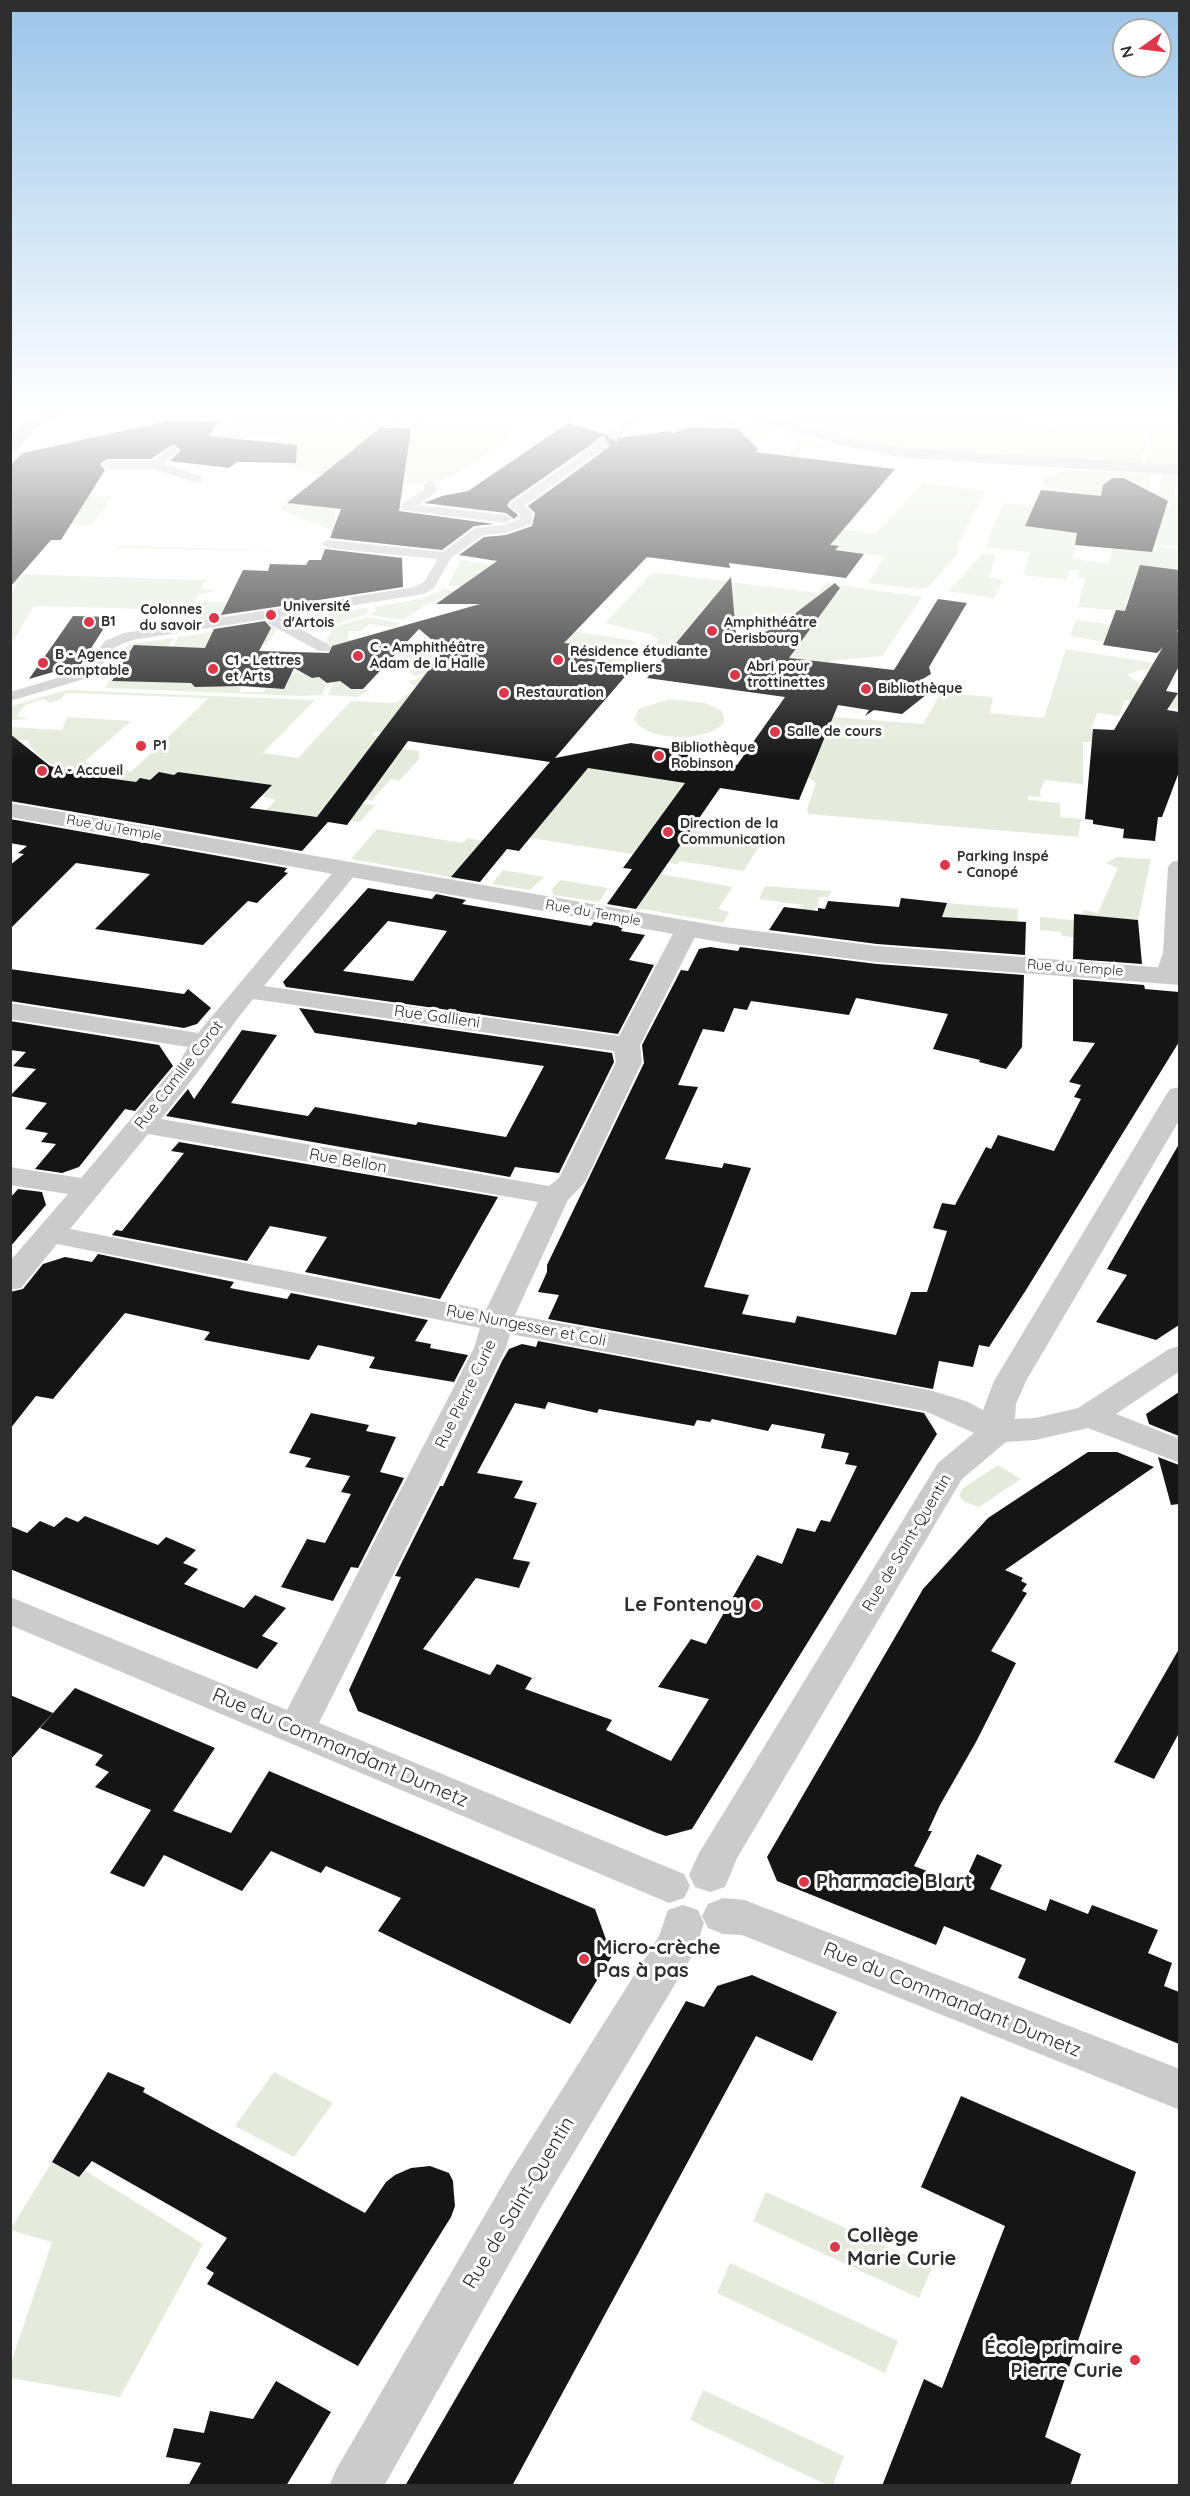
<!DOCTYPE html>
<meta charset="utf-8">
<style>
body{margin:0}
#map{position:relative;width:1190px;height:2496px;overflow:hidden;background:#fff;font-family:Quicksand,sans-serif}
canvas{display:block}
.frame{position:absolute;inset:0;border:12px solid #2e2e2e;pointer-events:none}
.north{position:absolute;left:1112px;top:18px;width:60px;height:60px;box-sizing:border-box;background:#fff;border:2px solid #ababab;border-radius:50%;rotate:256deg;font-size:16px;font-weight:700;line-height:24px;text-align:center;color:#2e2e2e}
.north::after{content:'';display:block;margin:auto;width:21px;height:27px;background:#dd384a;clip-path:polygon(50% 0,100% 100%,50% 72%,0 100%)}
</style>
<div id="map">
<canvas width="1190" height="2496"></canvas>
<div class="frame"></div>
<div class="north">N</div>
</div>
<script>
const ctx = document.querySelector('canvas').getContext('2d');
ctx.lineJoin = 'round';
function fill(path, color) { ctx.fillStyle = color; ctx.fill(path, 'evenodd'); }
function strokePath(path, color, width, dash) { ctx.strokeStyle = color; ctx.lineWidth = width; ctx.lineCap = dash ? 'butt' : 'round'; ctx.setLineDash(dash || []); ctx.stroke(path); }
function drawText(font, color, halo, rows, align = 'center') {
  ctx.font = font + ' Quicksand,sans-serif'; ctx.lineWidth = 6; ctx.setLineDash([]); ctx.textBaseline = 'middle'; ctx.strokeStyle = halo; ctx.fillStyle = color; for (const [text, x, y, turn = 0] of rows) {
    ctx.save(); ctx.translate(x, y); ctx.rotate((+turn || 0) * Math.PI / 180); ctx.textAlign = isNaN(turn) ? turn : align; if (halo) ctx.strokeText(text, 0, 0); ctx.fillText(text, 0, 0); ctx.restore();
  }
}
const green = new Path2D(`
 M539,412H573L574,421L530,420Z
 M785,412H1023L1025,420L1043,421L1042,427L1051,428L1061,422L1136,424L1142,430L1149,454H1140L1143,464C1092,461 1042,458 992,455C922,451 848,447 782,417Z
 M708,414L771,427L767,442L751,441L738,429L691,427L704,424Z
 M240,415L469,416L468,420H301Z
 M182,416L227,418L226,421L234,422L237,418L324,422L514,423C514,440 498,447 485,455C473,463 460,473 446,479C414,493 321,478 288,466L291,461L273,443H280L283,436L233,437L198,460L165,445L202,429L212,430L217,423L179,421Z
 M1145,425L1179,426V466L1148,465L1146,455H1152Z
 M789,431L839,449L802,447L800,453L721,504L751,476L790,453L795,446V438L786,437Z
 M770,446L737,463L832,528L875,534L923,483L985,491L957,545L959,551L956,556L928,587L919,589L868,583L885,556L835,550L838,546L755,536L692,516L650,558L635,556L616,515Z
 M1066,470L1150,474L1149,497C1134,484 1128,471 1106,477L1103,484L1166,507L1172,505L1159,501L1161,475L1177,476L1174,495L1179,496V547L1157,545V538L1143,536L1076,541L1072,559L1109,563L1112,549L1156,552L1158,547L1179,549V570L1173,569L1171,579L1179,580L1174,604L1179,605V618L1156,615L1152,598L1128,596L1125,611L1078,607L1085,578L1078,577L1079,570H1069L1067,580L1023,575L1030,552L985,547L1004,503L1032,505L1040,509L1069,500L1073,490L1045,487L1043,478Z
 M76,495L112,496L92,525L38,524Z
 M287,503L337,508L334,515L338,530L337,533L280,509Z
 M117,546H128L294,551L118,548Z
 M983,554L995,555L990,577L1003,580L994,598L948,591Z
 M461,560L491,564L465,583L482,591L448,585Z
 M653,572L818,593L826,583L922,597L882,656L836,660L801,671L775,647L796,649L818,617L794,614L782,623V629L725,621L733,607L709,603L684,634L701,657L655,650L658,639L650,634L605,623Z
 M11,574L206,580L200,589L218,590L198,595L191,610L34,606L11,645V593L16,585L11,582Z
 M444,589L459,592L427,604L403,620L370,615L376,611L375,607L424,598Z
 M485,597L413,733L374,732L372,735L379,736L329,800L375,805L360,822L310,816L307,819L266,810L276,800L262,796L271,785L178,772L174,775L159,772L150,780L140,778L128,789C100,779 37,770 28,740H11L10,727L62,730L67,717L131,721L84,762L131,772L209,698L66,693L61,699L50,703L44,699L25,705L16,716L28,719L11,720V706L66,690L315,700L263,753L298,758L351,701L396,703L416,687L408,682L425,676L422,673L415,676L409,672L414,668L399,662L406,658L396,654L397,642L413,649L463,631Z
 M202,602H231L223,619L194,622Z
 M366,608L368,611L365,615L330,626L289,623L286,620Z
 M367,617L401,623L394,628L369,624L361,631H349L347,640H358L333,647L325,643L334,627Z
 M1076,620L1145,629L1140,643L1179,649V655L1070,636Z
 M266,624L277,629L267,644L232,653L172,649L178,637Z
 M532,625L631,640L636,644V649L625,663L522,649Z
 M174,638L169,646L135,645L122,665H114L125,647L130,644Z
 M1066,649L1179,667V671L1139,670L1127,675L1141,684L1136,695L1178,693L1179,689V709L1125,700L1119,716L1097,713L1091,729H1094L1093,742H1083V784L1045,780L1040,791L1041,797L1028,796V800L1060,803V817L1081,819L1078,837L808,814L807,809L816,783L808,777L833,717L923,724L941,693L993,697L990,713L1044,718Z
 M115,670L118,671L113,681L192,683L198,687L248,673L239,692H264L266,688L284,689L291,674L300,672L312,678L319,677L327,683L322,695L302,696L105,688Z
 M340,681L351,689L370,690L357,697L328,695L333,682Z
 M669,699L705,703L722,711L725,722C709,742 647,743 634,719L639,709Z
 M402,749L419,751V759L399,781L391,779L371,801L365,800Z
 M588,768L685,783L633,854L530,838Z
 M377,829L463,843L467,838L482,841L451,877L351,859Z
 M691,830L763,839L744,871L680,861L677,864L668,863Z
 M1117,857L1151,859L1138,920L1083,915V910L1098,913L1118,868L1106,863Z
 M503,870L544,877L530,890L492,884Z
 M660,874L733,887L718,909L729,912L723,923L637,908Z
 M560,880L608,888L599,902L553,895L552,889Z
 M765,886L831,891L829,897H820L813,916L801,915L803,905L759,899Z
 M947,903L1018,909L1017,934L971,919L942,916Z
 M1040,917L1083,921L1084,938L1062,936L1061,932L1040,930Z
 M998,1465L1021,1479L979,1507L965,1502L959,1496L963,1488Z
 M274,2072L333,2103L294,2157L235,2126Z
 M52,2162L78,2177L84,2170L203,2244L120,2397L11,2378V2363L52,2242L10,2230Z
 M766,2192L932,2267L919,2298L753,2221Z
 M730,2263L898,2341L885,2373L717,2293Z
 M703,2390L844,2456L833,2485H827L690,2420Z`);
const building = new Path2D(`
 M167,421L218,422L208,436L297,445L296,463L237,462L229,468L170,461L181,450L173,444L151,459H107L100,464L105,470L61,540H51L10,587V465L23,453Z
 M568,423L608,435L610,439L670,431L673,433L691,427L738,429L759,450L754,452L895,469L830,545L839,546L835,550L864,554L846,578L729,563L730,568L647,557L564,643L589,646L579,657L635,665L555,758L631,743L684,751L693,758L737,765L785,697L647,678L731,577L737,645L780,625L835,583L840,588L789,658L894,670L938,599L967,603L929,667L931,674L916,683L926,695L902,714L874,710L865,716L869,710L838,705L799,800L720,788L636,909L607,904L632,869L623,868L685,783L588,768L519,851L507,849L480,882L451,877L550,762L408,741L347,825L328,822L302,851L10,801V734L50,766L92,776L136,782L140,778L150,780L159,772L174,775L178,772L272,785L250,808L317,817L444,650L419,629L363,689H351L340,681L327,683L319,677L312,678L294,668L284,689L241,686L195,687L191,683L112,681L134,645L205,648L214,629L265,621L271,628L259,651L329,653L332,646L480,604H436L497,561L459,555L484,537L506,535L532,526L535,513L528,506L601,453L604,448L595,442L510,501L507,506L518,515L514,519L506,513L424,503L442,496L468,491Z
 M380,428L411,429L399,511L494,524L474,526L442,550L330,538L341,509L287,503Z
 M1112,478H1124L1168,501L1152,552L1075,545L1077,533L1025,526L1041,490L1101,496L1103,485Z
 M325,549L402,558L403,587L312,601L284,600L282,606L221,615L243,570L268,571L270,564L306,565L309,560H321Z
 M1140,565L1179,570V629L1177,631L1179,632V666L1166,691L1178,693L1167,710L1179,712V772L1162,817H1158L1155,841L1123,838L1124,829L1093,824V820L1085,819L1093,729L1114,730L1163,647L1157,653L1103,645L1116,610L1125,611Z
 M73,616L111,617L81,664L29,679Z
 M10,819L287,868L284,872L288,873L257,903L248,901L203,945L95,929L150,874L76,863L10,929V865L24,854L18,853L27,846L10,843Z
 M368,888L432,899L436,894L466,900L462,904L591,926L594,922L623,927L621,931L645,935L629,960L654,965L618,1034L286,987L283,982ZM388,921L447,931L413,981L343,971Z
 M901,898L947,903L942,917L1026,922L1025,955L877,944L769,930L784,907L818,911V908L825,909L828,901L899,907Z
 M1074,914L1138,920L1142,964L1073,959Z
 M710,947L738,951L740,947L877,964L1024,975L1022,1047L1006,1069L979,1062L980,1060L933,1049L948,1014L856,998L849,1015L751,1001L747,1010L734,1008L724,1032L703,1029L678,1085L698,1087L665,1159L722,1168L724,1163L751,1168L704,1287L749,1295L742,1314L795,1323L797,1316L896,1335L911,1292H927L947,1231L933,1228L942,1203L955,1205L986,1147L991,1149L998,1135L1054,1151L1081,1099L1074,1097L1081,1085L1069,1082L1095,1043L1073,1041V979L1144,985L1145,989L1179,992V1042L1026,1290L989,1347L979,1345L973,1367L939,1361L933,1389L548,1319L559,1295L538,1292L547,1272V1265L644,1063L642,1045L681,970L688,971L699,949Z
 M10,969L170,992L184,994L188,989L211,1008L197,1024L184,1028L10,1001Z
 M299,1008L612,1053L614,1062L559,1173L515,1167L510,1177L166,1116L188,1089L194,1099L242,1030L277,1035L231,1103L308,1116L315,1107L416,1125L418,1122L506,1137L544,1066L315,1033Z
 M10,1021L159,1045L173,1066L135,1111L125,1109L79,1167L62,1173L35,1169L56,1144L41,1142L48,1133L25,1129L47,1103L10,1096L36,1069L13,1066L26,1052L10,1050Z
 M179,1142L498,1197L440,1299L305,1272L327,1237L270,1226L247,1261L112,1235L116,1230L122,1231L184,1153L171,1151Z
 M1179,1144V1325L1156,1340L1096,1322L1127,1275L1107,1269Z
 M18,1189L42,1192L46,1205L10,1247V1198Z
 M98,1254L234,1282L230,1288L287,1299L291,1293L428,1320L415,1341L431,1344L430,1348L468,1355L454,1382L369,1368L375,1357L318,1345L309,1360L204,1340L210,1332L125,1313L53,1399L36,1396L10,1429V1292L23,1289L43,1264L65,1257L92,1262Z
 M538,1341L924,1413L937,1434L692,1829L666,1836L657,1833L358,1711L349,1690L401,1577L395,1576L440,1486H443L502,1361L509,1349L522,1344L536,1347ZM548,1402L597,1413L599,1409L694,1426L697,1420L710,1422L712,1419L768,1431L772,1424L825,1434L821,1448L849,1453L845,1464L857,1466L830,1522L821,1520L815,1532L797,1528L782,1564L757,1555L706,1644L691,1639L658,1687L709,1699L671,1761L606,1730L612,1720L525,1689L532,1678L497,1664L490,1675L423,1649L476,1578L519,1588L530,1562L513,1559L537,1503L514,1498L523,1481L477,1473L515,1403L545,1409Z
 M1179,1392V1436L1149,1424L1146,1414Z
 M311,1413L369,1425L366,1431L396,1437L380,1472L404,1478L358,1568L351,1567L333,1601L281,1587L307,1539L325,1543L351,1494L341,1492L350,1476L305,1467L311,1458L289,1453Z
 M1088,1452H1117L1154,1467L1005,1570L1023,1578L1021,1581L1027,1584L1022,1591L1027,1593L991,1651L1016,1663L976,1742L940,1805L928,1831H932L914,1866L963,1885L977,1854L1002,1865L990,1889L1046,1911L1050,1899L1088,1914L1092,1905L1158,1930L1148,1953L1172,1963L1164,1986L1179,1992V2044L1018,1978L1026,1959L944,1926L936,1945L777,1881L767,1857L923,1589L988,1518Z
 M1158,1457L1179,1465V1504L1171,1505Z
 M85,1516L158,1545L166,1537L196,1550L183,1563L198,1569L184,1584L244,1608L255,1595L286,1608L262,1636L278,1643L257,1669L10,1569V1526L27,1533L40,1521L54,1527L66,1517L78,1522Z
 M1179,1649V1733L1154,1779L1114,1762Z
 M75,1688L215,1748L173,1811L231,1833L269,1771L595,1909L612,1956L570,2024L378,1931L401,1898L326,1866L321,1873L271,1851L242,1891L164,1855L144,1887L110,1873L151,1810L95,1787L109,1772L95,1765L103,1755L40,1728Z
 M10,1695L53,1713L10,1760Z
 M752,1975L837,2012L812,2061L756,2036L512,2486H405L686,2001L704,2007L717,1986Z
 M108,2072L145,2088L143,2092L365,2213L386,2182L395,2175L411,2168L430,2166L449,2173L453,2181L454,2195L455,2206L451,2217L358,2366L207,2284L214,2273L206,2268L227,2238L92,2161L79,2177L52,2162Z
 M961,2096L1136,2172L1045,2437L1081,2454L1070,2486H882L924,2379L942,2388L1005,2226L921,2187Z
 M276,2381L331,2412L286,2486H188L201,2463L166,2457L174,2428L204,2433L210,2411L253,2419Z`);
const pedestrianTunnel = new Path2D(`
 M596,448L614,435`);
const pedestrian = new Path2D(`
 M640,412H653L618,437H610V433Z
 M596,444L602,448L600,451L524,506L533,513L531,524L505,533L483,535L451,558L434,588L424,594L279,617L329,645L331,648L329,651H319L269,624L266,619L132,640L115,647L94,676L10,701V692L84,670L105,641L124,633L415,587L424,582L438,559L328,548L321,544L328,540L443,552L475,528L503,525L520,519V514L509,506L511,503Z
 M173,446L179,450L164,464L201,476V482H193L154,469H108L102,465L108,461H152Z
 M430,481L436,485V492L418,505L506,515L512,519L506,523L401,510V504L424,490V485Z`);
const minor = new Path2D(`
 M233,412H511L503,417H241Z
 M735,412H759L847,438L904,448L1180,465V475L904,458L839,445L738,415Z
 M1180,860V978L1177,981L1168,984L1159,981L1155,976L1163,953L1168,867L1172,862Z
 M347,863L355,865L359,870L264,986L619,1036L678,924L687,922L696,924L699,929L640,1045L642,1062L585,1182L568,1200L515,1315L929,1390L966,1401L983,1410L994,1381L1166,1095L1170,1089L1180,1087V1119L1026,1381L1016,1404L1015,1419L1035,1418L1078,1408L1169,1349L1180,1346V1371L1116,1414L1180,1439V1463L1088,1428L1035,1440L1006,1442L962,1479L737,1858L725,1887L710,1892L695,1887L689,1875L699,1853L938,1463L974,1433L925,1411L510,1334L506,1348L319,1723L684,1874L690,1886L684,1898L669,1903L10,1625V1597L287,1710L474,1348L480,1328L57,1244L21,1288L10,1290V1261L68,1194L10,1185V1167L81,1178L180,1061L188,1047L10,1019V1003L198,1033L339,865ZM253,999L614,1051L616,1062L559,1178L549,1186L161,1119C193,1080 221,1039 253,999ZM148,1134L538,1202L486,1310L70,1229Z
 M723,1898L745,1900L760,1906L1180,2069V2110L742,1935L723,1934L708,1928L702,1916L708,1904Z
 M683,1905L698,1910L704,1923L695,1951L544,2202L384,2486H329L337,2468L510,2172L659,1936L668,1910Z`);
const tertiary = new Path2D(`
 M10,803L725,927L877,946L1180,969V985L877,962L725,943L10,817Z`);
const secondary = new Path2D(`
 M44,412H67L65,416L38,426L16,451L10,452V436L26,418Z`);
const markers = [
 [271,615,6,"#dd384a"],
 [214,618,6,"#dd384a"],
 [89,622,6,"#dd384a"],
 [712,631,6,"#dd384a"],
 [358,656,6,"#dd384a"],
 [558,660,6,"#dd384a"],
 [43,663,6,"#dd384a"],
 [213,669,6,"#dd384a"],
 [735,675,6,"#dd384a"],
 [866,689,6,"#dd384a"],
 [504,693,6,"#dd384a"],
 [775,732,6,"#dd384a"],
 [141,746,6,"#dd384a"],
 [659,756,6,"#dd384a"],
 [42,771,6,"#dd384a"],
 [668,832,6,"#dd384a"],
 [945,865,6,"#dd384a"],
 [756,1605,6,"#dd384a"],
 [804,1882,6,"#dd384a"],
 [584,1959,6,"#dd384a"],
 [835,2247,6,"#dd384a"],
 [1135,2360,6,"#dd384a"]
];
const farPoinames = [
 ["Université",283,607],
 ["d'Artois",283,623],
 ["Colonnes",202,610,"right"],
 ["du savoir",202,626,"right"],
 ["B1",101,622],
 ["Amphithéâtre",724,623],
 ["Derisbourg",724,639],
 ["C - Amphithéâtre",370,648],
 ["Adam de la Halle",370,664],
 ["Résidence étudiante",570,652],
 ["Les Templiers",570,668],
 ["B - Agence",55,655],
 ["Comptable",55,671],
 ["C1 - Lettres",225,661],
 ["et Arts",225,677],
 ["Abri pour",747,667],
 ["trottinettes",747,683],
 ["Bibliothèque",878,689],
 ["Restauration",516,693],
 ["Salle de cours",787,732],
 ["P1",153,746],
 ["Bibliothèque",671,748],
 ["Robinson",671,764],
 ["A - Accueil",54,771],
 ["Direction de la",680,824],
 ["Communication",680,840],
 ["Parking Inspé",957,857],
 ["- Canopé",957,873]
];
const farStreetnames = [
 ["Rue du Temple",114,828,10],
 ["Rue du Temple",593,913,10],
 ["Rue du Temple",1075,968,4]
];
const streetNames = [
 ["Rue Gallieni",437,1017,8],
 ["Rue Camille Corot",179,1075,-52],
 ["Rue Bellon",348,1161,10],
 ["Rue Nungesser et Coli",526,1326,11],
 ["Rue Pierre Curie",466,1394,-64],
 ["Rue de Saint-Quentin",907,1543,-59]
];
const nearPoinames = [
 ["Le Fontenoy",744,1605,"right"],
 ["Pharmacie Blart",816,1882],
 ["Micro-crèche",596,1948],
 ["Pas à pas",596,1971],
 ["Collège",847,2236],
 ["Marie Curie",847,2259],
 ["École primaire",1123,2348,"right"],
 ["Pierre Curie",1123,2371,"right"]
];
const nearStreetnames = [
 ["Rue du Commandant Dumetz",340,1748,23],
 ["Rue du Commandant Dumetz",952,2000,22],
 ["Rue de Saint-Quentin",519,2203,-59]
];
fill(green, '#e5ebdc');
fill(building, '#151515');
strokePath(pedestrianTunnel, '#d5d5d5', 13, [13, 7]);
fill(pedestrian, '#cbcbcb');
fill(minor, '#cbcbcb');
fill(tertiary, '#cbcbcb');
fill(secondary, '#b8b8b8');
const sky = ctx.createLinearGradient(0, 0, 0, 761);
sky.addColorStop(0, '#9bc5e9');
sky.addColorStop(0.54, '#fff');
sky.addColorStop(1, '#ffffff00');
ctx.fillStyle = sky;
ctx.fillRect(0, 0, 1190, 761);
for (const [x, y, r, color] of markers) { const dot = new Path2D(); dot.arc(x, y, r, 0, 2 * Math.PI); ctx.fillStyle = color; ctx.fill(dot); strokePath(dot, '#fff', 2); }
drawText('bold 14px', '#2e2e2e', '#fff', farPoinames, 'left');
drawText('14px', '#2e2e2e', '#fff', farStreetnames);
drawText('16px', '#2e2e2e', '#fff', streetNames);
drawText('bold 20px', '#2e2e2e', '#fff', nearPoinames, 'left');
drawText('20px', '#2e2e2e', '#fff', nearStreetnames);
</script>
